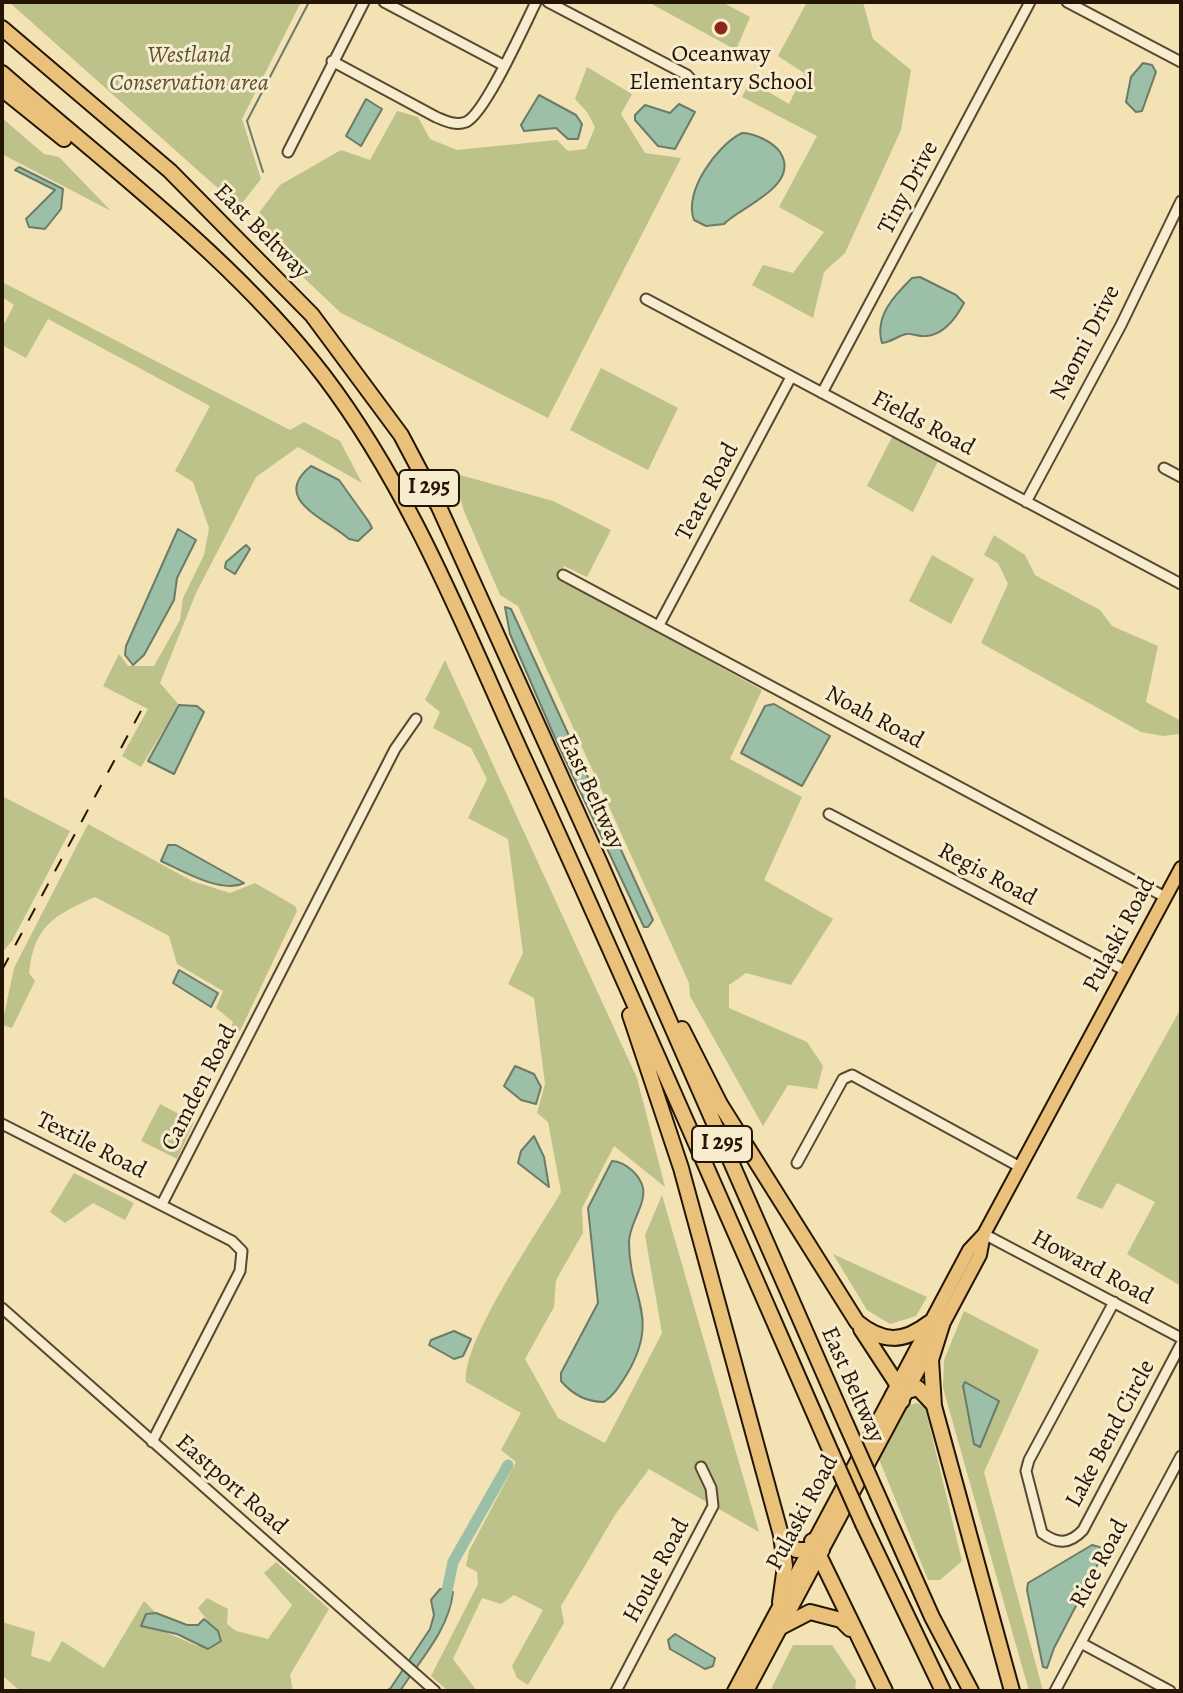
<!DOCTYPE html>
<style>
body{margin:0}
#map{position:relative;width:1183px;height:1693px;overflow:hidden;background:#f2e2b4;font-family:Alegreya,serif}
canvas{display:block}
.frame{position:absolute;inset:0;border:4px solid #241507;pointer-events:none}
</style>
<div id="map">
<canvas width="1183" height="1693"></canvas>
<div class="frame"></div>
</div>
<script>
const ctx = document.querySelector('canvas').getContext('2d');
ctx.lineJoin = 'round';
function fill(path, color) { ctx.fillStyle = color; ctx.fill(path, 'evenodd'); }
function strokePath(path, color, width, dash) { ctx.strokeStyle = color; ctx.lineWidth = width; ctx.lineCap = dash ? 'butt' : 'round'; ctx.setLineDash(dash || []); ctx.stroke(path); }
function drawText(font, color, halo, rows, align = 'center') {
  ctx.font = font + ' Alegreya,serif'; ctx.lineWidth = 6; ctx.setLineDash([]); ctx.textBaseline = 'middle'; ctx.strokeStyle = halo; ctx.fillStyle = color; for (const [text, x, y, turn = 0] of rows) {
    ctx.save(); ctx.translate(x, y); ctx.rotate((+turn || 0) * Math.PI / 180); ctx.textAlign = isNaN(turn) ? turn : align; if (halo) ctx.strokeText(text, 0, 0); ctx.fillText(text, 0, 0); ctx.restore();
  }
}
const green = new Path2D(`
 M9,2H301L242,119L261,179L239,207Z
 M648,2H722L750,17L736,50Z
 M807,2H863L873,39L911,70L901,130L845,253L824,272L813,318L752,285L763,265L793,273L824,232L779,207L817,136L742,97L750,81L789,104L804,73L778,56Z
 M587,67L632,94L621,114L645,153L681,158L548,418L341,313L249,226L280,185L341,150L370,160L397,111L418,117L430,139L457,150L557,140L568,151L586,149L595,127L587,112L575,99Z
 M2,118L44,154L59,157L111,211L2,154Z
 M2,282L290,430L304,422L340,441L362,483L298,447L256,477L196,593L160,683L179,705L141,767L122,756L148,709L103,686L119,654L128,666H154L180,620L183,598L204,555L209,528L193,482L175,471L210,406L48,319L26,358L2,345V328L14,305L2,297Z
 M601,368L678,408L648,470L570,430Z
 M892,437L938,461L913,512L867,486Z
 M453,473L553,501L611,530L587,577L564,566L559,578L762,690L730,759L802,797L764,880L833,919L791,985L746,973L729,985V1008L807,1042L823,1066L817,1089L788,1085L763,1126L690,996L689,983L518,606L500,595L464,511Z
 M994,535L1025,555L1035,575L1100,610L1112,626L1158,646L1146,702L1181,721L1180,734L1163,736L1141,732L981,643L1008,584L998,563L984,555Z
 M932,555L974,579L951,624L909,601Z
 M445,660L637,1078L665,1187L614,1146L582,1208L583,1233L556,1280L554,1307L525,1359L558,1418L605,1443L662,1333L645,1235L662,1195L759,1532L649,1469L615,1515L561,1606L564,1623L528,1685L517,1678L512,1666L543,1610L514,1595L501,1604L482,1598L453,1659L477,1691H448L431,1676L478,1584L477,1572L466,1566L469,1551L516,1462L501,1450L521,1413L466,1382C462,1341 538,1232 561,1192L548,1122L537,1113L545,1084L534,998L508,984L523,953L508,839L468,818L487,779L471,748L433,728L440,712L425,700Z
 M2,796L70,831L12,941L2,952Z
 M88,824L192,881L230,893L255,883L295,906L297,911L240,1031L231,1029L233,1022L216,1008L223,991L177,964L169,936L95,897C55,915 34,925 29,973L35,981L12,1028L2,1025L14,968Z
 M1181,1008V1286L1127,1254L1155,1202L1117,1183L1102,1209L1076,1198Z
 M160,1104L194,1122L177,1159L141,1141Z
 M74,1173L134,1203L125,1220L93,1203L65,1223L50,1212Z
 M833,1254L927,1297L916,1316L890,1324L867,1310Z
 M964,1311L1039,1350L984,1472L1043,1691H1029L943,1388L944,1360Z
 M917,1403L925,1407L962,1561L940,1580H928L879,1459L906,1406Z
 M276,1562L329,1609L290,1675L293,1691H20L2,1675V1622L35,1632L31,1656L50,1662L62,1641L104,1668L144,1601L156,1613L146,1615L155,1628L198,1646L207,1620L198,1608L207,1598L228,1609L227,1624L236,1631L268,1639L292,1605L264,1573Z
 M793,1645H832L856,1681L855,1691H770Z`);
const water = new Path2D(`
 M1143,63L1152,65L1156,72L1142,111L1136,112L1126,102L1131,77Z
 M539,95L576,115L582,124L578,139H568L556,128L524,131L521,125Z
 M366,99L382,109L361,146L346,136Z
 M679,104L695,112L675,149L658,146L635,120V115L645,105L670,113Z
 M742,133C754,133 773,142 780,152C802,186 738,208 724,224L706,226L694,220C683,192 717,145 742,133Z
 M19,167L63,189L61,209L45,229L29,227L26,219L55,190L15,170Z
 M920,277L956,295L964,303C956,318 943,335 926,336C919,337 912,333 906,334C897,336 892,342 882,343C874,316 895,295 912,278Z
 M311,466L339,480L369,522L372,528L358,541L349,539C325,518 270,499 311,466Z
 M178,529L196,540L177,578L174,600L144,655L133,665L125,655L126,646Z
 M246,545L250,549L235,574L225,568L226,562Z
 M505,607L511,609L518,624L653,920L648,927H644L555,738L510,634Z
 M774,704L830,736L802,786L741,753L765,706Z
 M179,705L197,706L204,712L174,774L148,761Z
 M168,845H176L244,883C221,894 183,871 161,861Z
 M179,970L218,993L211,1007L173,983Z
 M515,1066L534,1074L541,1087L536,1104L521,1100L504,1086Z
 M534,1136L544,1157L549,1187L518,1163L521,1151Z
 M612,1161C626,1162 640,1175 643,1188C646,1205 629,1224 629,1242C629,1298 661,1316 627,1374C620,1385 615,1394 604,1402C585,1402 572,1394 561,1381V1373L598,1303L588,1208Z
 M454,1331L471,1339L463,1356L454,1359L429,1345L431,1340Z
 M965,1382L999,1401L980,1447L974,1444L963,1386Z
 M1092,1545L1103,1548V1554L1054,1648L1047,1668L1043,1667L1027,1590L1028,1583Z
 M440,1589L453,1592C449,1630 420,1660 400,1691H384L390,1689L430,1629L434,1615L431,1600Z
 M156,1613L187,1625H198L204,1619L218,1631L221,1641L208,1649L177,1634L141,1626L146,1614Z
 M675,1634L715,1658L713,1666L705,1669L670,1649L668,1640Z`);
const stream = new Path2D(`
 M263,172L247,121L309,2`);
const river = new Path2D(`
 M444,1605L453,1562L508,1465`);
const minor = new Path2D(`
 M384,2L503,65
 M548,2L687,75L696,85
 M1067,2L1181,62
 M332,61L436,117C446,121 455,126 466,122C485,114 525,24 536,2
 M288,152L364,2
 M646,299L1181,584
 M822,393L1030,2
 M1164,468L1181,477
 M1026,502L1121,325L1181,201
 M563,575L1165,897
 M659,625L791,377
 M829,814L1126,971
 M2,1124L232,1241L242,1251L240,1271L152,1442
 M797,1163L843,1079L852,1075L1020,1167
 M162,1204L395,749L416,719
 M984,1234L1181,1338
 M1114,1302L1029,1460L1026,1471L1042,1533C1057,1544 1069,1545 1083,1530L1181,1344
 M2,1308L435,1691
 M1081,1643L1170,1691
 M616,1691L713,1506L711,1488L701,1467
 M1055,1691L1181,1456`);
const major = new Path2D(`
 M734,1691L969,1250L984,1234
 M747,1691L980,1255L984,1234L1181,868`);
const highway = new Path2D(`
 M2,28L170,171L312,315L401,435L439,507L600,863L846,1424
 M2,73C112,169 235,260 324,376C412,492 465,630 525,761C630,990 730,1221 831,1452
 M2,89L64,139
 M630,1015L681,1168L781,1535L785,1566L780,1602
 M682,1029L720,1104L857,1322C883,1343 903,1343 929,1323
 M942,1325L931,1360L934,1406L1012,1691
 M861,1329L897,1384L902,1401
 M893,1395L918,1388L934,1405
 M878,1496L932,1617L971,1691
 M863,1524L943,1691
 M781,1535L796,1550H822
 M812,1541L885,1691
 M779,1628L810,1612L841,1620L850,1629`);
const rail = new Path2D(`
 M2,970L143,707`);
const highwayBridge = new Path2D(`
 M846,1424L878,1496
 M831,1452L863,1524`);
const markers = [
 [721,28,8,"#8f2418"]
];
const shields = [
 [429,488,60],
 [722,1144,60]
];
const shieldNames = [
 ["I 295",429,488],
 ["I 295",722,1144]
];
const poiNames = [
 ["Oceanway",721,55],
 ["Elementary School",721,83]
];
const parkNames = [
 ["Westland",189,56],
 ["Conservation area",189,84]
];
const streetNames = [
 ["Tiny Drive",909,188,-62],
 ["East Beltway",261,232,45],
 ["Naomi Drive",1086,343,-63],
 ["Fields Road",923,424,28],
 ["Teate Road",708,492,-62],
 ["Noah Road",874,718,28],
 ["East Beltway",591,792,65],
 ["Regis Road",987,875,28],
 ["Pulaski Road",1120,935,-62],
 ["Camden Road",200,1088,-63],
 ["Textile Road",91,1146,27],
 ["Howard Road",1092,1268,28],
 ["East Beltway",852,1385,66],
 ["Lake Bend Circle",1111,1434,-62],
 ["Eastport Road",231,1485,41],
 ["Pulaski Road",803,1513,-62],
 ["Rice Road",1100,1564,-62],
 ["Houle Road",657,1571,-62]
];
fill(green, '#bdc28b');
fill(water, '#9cbfa8');
strokePath(water, '#6c7b68', 2);
strokePath(stream, '#6c7b68', 2);
strokePath(river, '#9cbfa8', 11);
strokePath(minor, '#584832', 13);
strokePath(major, '#241507', 16);
strokePath(highway, '#241507', 18);
strokePath(minor, '#f7ecce', 9);
strokePath(major, '#e9c17a', 12);
strokePath(highway, '#e9c17a', 14);
strokePath(rail, '#241507', 2, [14, 14]);
strokePath(highwayBridge, '#241507', 18, []);
strokePath(highwayBridge, '#e9c17a', 14);
for (const [x, y, r, color] of markers) { const dot = new Path2D(); dot.arc(x, y, r, 0, 2 * Math.PI); ctx.fillStyle = color; ctx.fill(dot); strokePath(dot, '#f7ecce', 3); }
for (const [x, y, w] of shields) { const box = new Path2D(); box.roundRect(x - w / 2, y - 18, w, 36, 6); ctx.fillStyle = '#f7ecce'; ctx.fill(box); strokePath(box, '#241507', 2); }
drawText('bold 22px', '#241507', null, shieldNames);
drawText('24px', '#241507', '#f7ecce', poiNames);
drawText('italic 24px', '#5a5235', '#f7ecce', parkNames);
drawText('24px', '#241507', '#f7ecce', streetNames);
</script>
